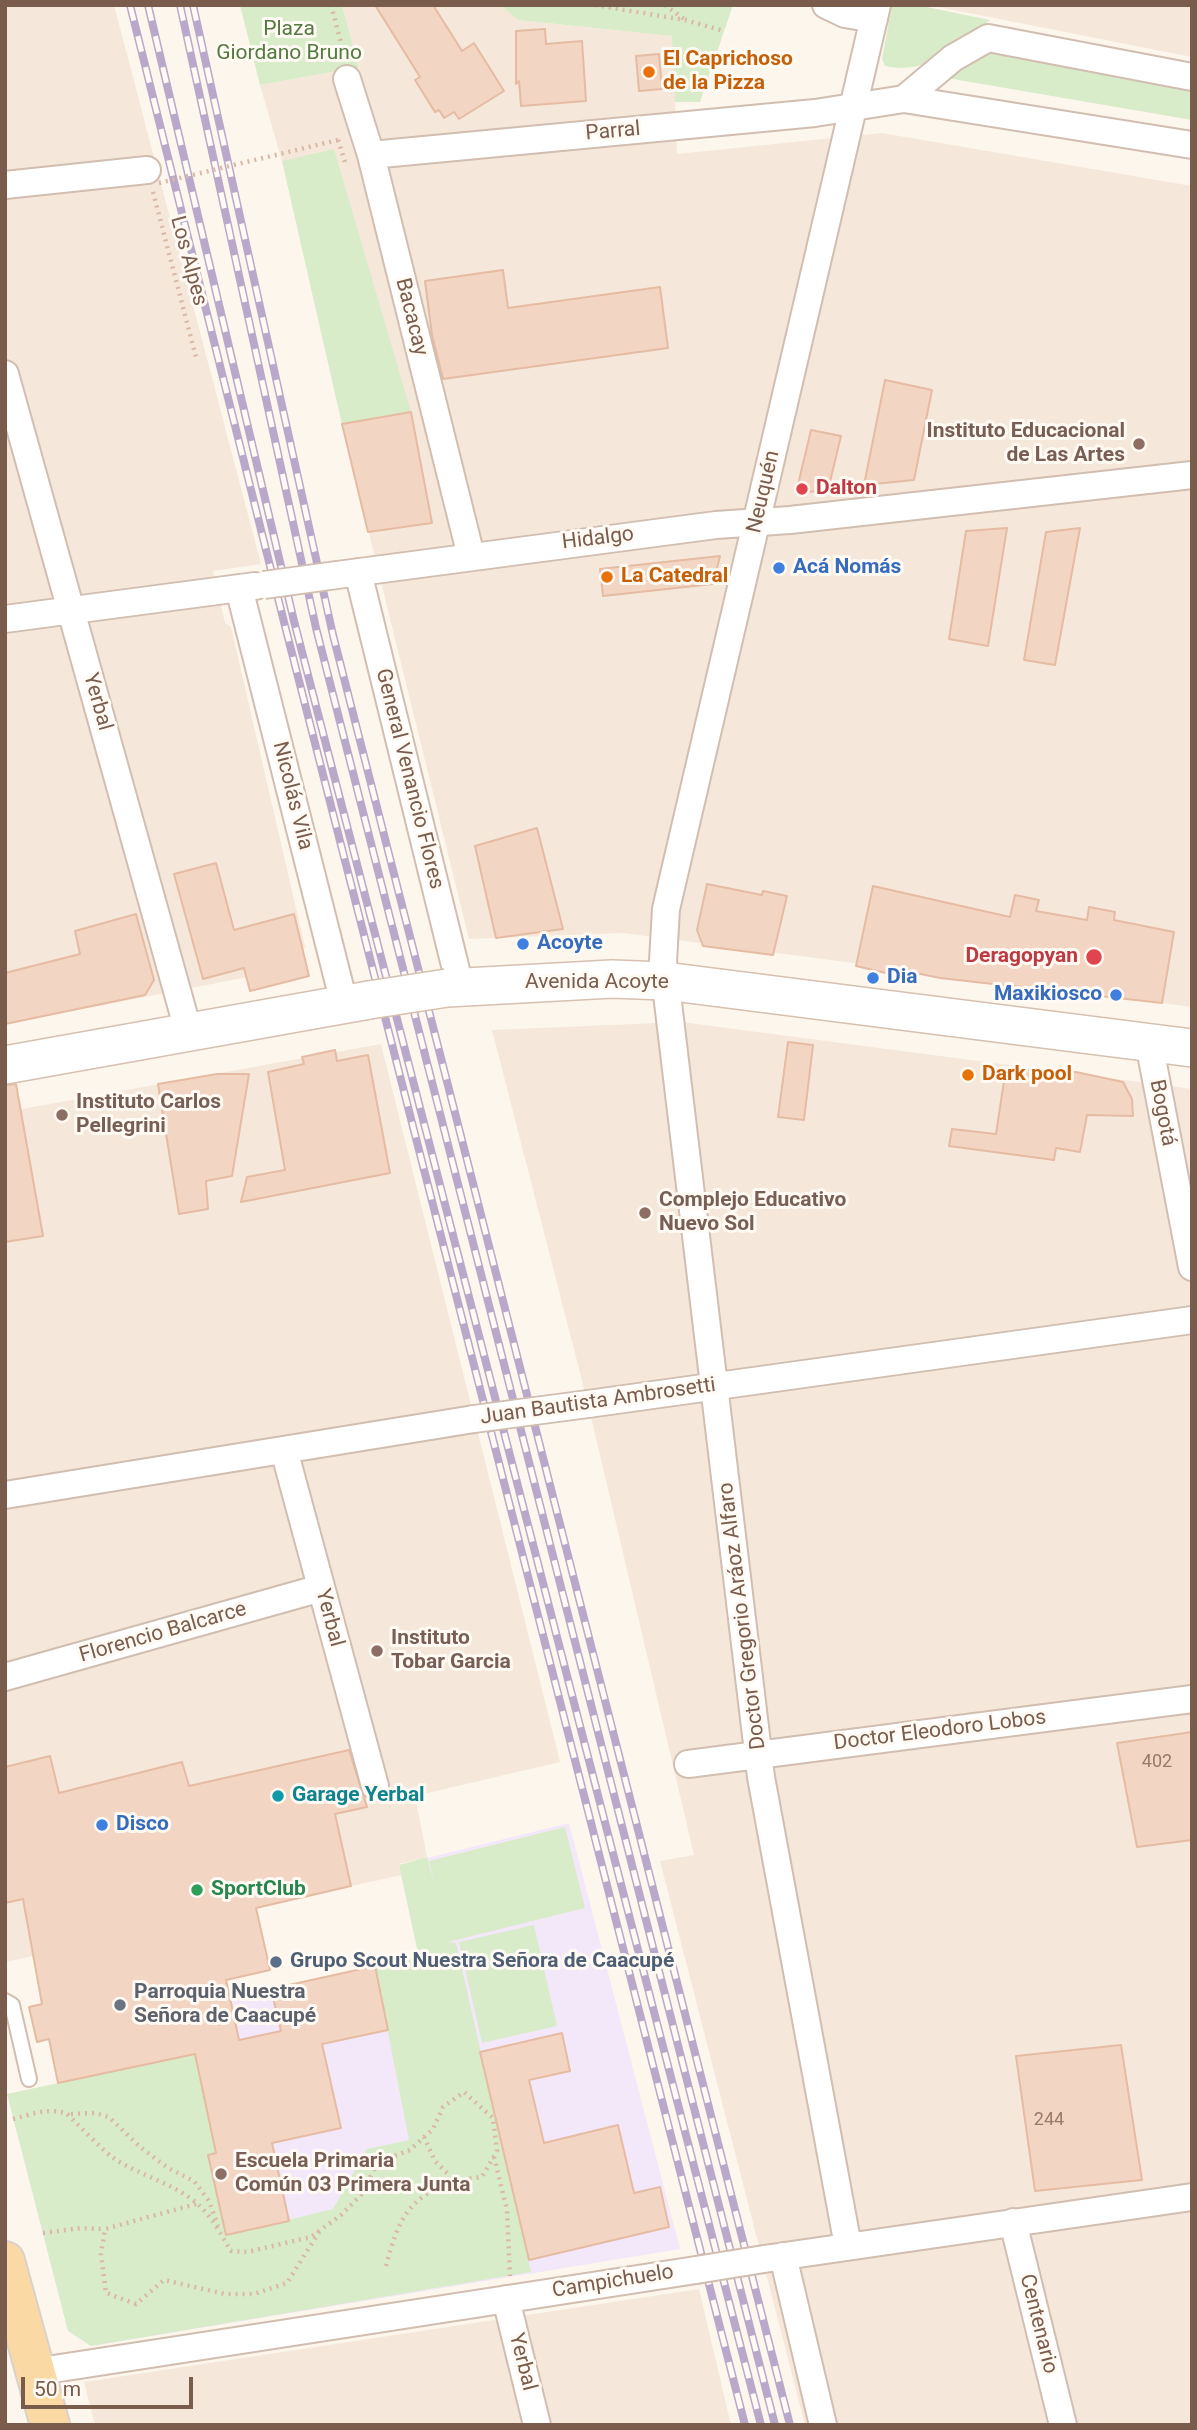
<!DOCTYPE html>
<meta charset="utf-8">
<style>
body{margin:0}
#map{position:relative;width:1197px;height:2430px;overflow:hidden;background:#fdf6ec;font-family:Roboto,sans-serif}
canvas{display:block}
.frame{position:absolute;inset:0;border:7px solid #7a5c4d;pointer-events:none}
.scale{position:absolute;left:21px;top:2377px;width:172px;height:32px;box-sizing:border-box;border:4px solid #7a5c4d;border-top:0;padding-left:9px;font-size:21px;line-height:24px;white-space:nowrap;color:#7a5c4d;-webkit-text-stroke:5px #fffaf3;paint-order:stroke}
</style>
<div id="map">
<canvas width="1197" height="2430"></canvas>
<div class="frame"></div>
<div class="scale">50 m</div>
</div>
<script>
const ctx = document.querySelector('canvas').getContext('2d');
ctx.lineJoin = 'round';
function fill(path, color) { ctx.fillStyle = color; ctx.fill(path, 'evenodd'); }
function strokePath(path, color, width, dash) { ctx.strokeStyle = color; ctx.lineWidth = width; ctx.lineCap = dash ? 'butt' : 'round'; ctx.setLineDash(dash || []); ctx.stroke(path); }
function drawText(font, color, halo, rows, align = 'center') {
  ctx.font = font + ' Roboto,sans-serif'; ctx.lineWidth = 6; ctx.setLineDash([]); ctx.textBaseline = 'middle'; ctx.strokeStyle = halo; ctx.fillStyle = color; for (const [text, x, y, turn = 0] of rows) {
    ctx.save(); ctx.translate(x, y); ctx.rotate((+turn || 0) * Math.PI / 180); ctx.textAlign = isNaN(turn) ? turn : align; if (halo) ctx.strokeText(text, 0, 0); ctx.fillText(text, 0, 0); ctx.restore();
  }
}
const residential = new Path2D(`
 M5,5H114L261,564L213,571L225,623L231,627L305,947L302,953L305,966L5,1024Z
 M342,5H500L518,20L673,36L677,154L882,133L1192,186V1007L623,933L469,939L342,424L282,161L260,85L359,67Z
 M928,5H1192V57Z
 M681,1022L1192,1089V2425H805L660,1861L694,1855L588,1404L492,1030Z
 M381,1044L560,1762L415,1796L427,1857L399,1864L402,1875L5,1962V1112Z
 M699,2289L731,2425H95L84,2382Z`);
const education = new Path2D(`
 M569,1823L680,2249L91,2346L68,2331L7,2094L194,2054L185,2009L419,1958L399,1865Z`);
const green = new Path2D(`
 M240,5H342L359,67L260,85Z
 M500,5H733L700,102H675L672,36L518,20Z
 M892,5H917L990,20C958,45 929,76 885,66L882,59Z
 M992,49L1192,83V120L941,77Z
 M334,149L411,412L342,424L282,161Z
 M565,1827L585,1908L448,1942L456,1943L531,2272L91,2346L68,2331L7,2094L195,2054L216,2153L209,2155L226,2235L333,2209L367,2149L409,2140L375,1966L419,1957L399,1865L427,1857L436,1890L429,1861Z
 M534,1925L557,2026L482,2043L459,1942Z`);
const building = new Path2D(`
 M375,5H433L462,51L474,43L504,91L459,119L454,112L444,118L439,110L435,112L415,80L420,77Z
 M545,29L546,44L582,41L586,101L521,106L519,81L516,84V31Z
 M659,54L662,89L639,91L636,56Z
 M503,270L508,308L660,287L668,348L443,379L432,335L425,281Z
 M885,380L932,390L914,480L864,485Z
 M411,412L432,523L368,532L342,424Z
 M811,430L841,436L828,490L796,493Z
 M1007,528L988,646L949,639L966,531Z
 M1080,528L1055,665L1024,660L1046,532Z
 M720,556L713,584L603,596L600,569Z
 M537,828L563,929L496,938L475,846Z
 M216,863L234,930L294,914L309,976L250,991L244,968L203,979L174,874Z
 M707,884L762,895L763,891L787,896L773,955L703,946L697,930Z
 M873,886L1010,917L1015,895L1039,900L1036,911L1087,920L1089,907L1115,912L1114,920L1174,932L1162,1003L940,978L887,967L886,973L856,966Z
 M136,914L154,980L145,995L5,1024V973L80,954L75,931Z
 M788,1042L813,1045L804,1120L778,1117Z
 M335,1050L337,1061L368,1055L390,1173L241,1202L247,1177L285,1170L268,1072L304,1064L302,1057Z
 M1006,1068L1076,1072L1123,1082L1132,1099L1133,1116L1087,1115L1080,1152L1056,1148L1054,1160L949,1146L952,1129L996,1134Z
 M217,1074H249L232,1176L206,1181L208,1209L179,1214L158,1084Z
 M16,1084L43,1236L5,1242V1085Z
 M1192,1732V1840L1137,1847L1117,1743Z
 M349,1750L367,1807L335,1814L351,1886L256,1908L270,1970L226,1980L239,2040L281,2031L271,1989L375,1966L388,2030L322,2044L341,2128L272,2143L289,2221L226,2235L208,2155L216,2153L195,2054L58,2083L49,2039L37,2042L29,2007L42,2004L23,1899L5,1903V1767L50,1756L59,1793L182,1762L189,1786Z
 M562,2033L570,2071L529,2080L544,2143L618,2125L634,2193L660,2187L669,2227L529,2260L480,2052Z
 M1121,2045L1142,2180L1035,2191L1016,2056Z`);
const path = new Path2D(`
 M331,5L345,58
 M595,5L685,20L724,31
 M665,5L684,19
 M338,140L346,165
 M153,192L197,361
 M71,2114L95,2113L109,2117L140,2147L168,2168L194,2181L209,2201L218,2226
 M13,2119C32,2114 47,2108 66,2113C69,2115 102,2150 112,2157C139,2176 176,2183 201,2207C213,2219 222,2236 231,2251L247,2252L311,2237L341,2215L362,2194L377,2163L410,2150L433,2129L443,2107L464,2092L493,2118L497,2151L482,2177L455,2181L435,2161L424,2137
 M494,2157L507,2210L510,2276
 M196,2204L105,2229L101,2254L106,2293L136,2304L164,2280L225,2294H254L287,2283L319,2232
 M43,2233L81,2228L105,2229
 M386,2266C398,2221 407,2197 455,2181`);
const service = new Path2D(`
 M5,2001L12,2005L29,2079`);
const minor = new Path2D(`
 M826,5L845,14L874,19
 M347,79L371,155L471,556
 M904,99L953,58L988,38L1192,77
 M371,155L815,113L904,99L1192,145
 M5,185L147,170
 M5,374L188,1030
 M358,572L460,986
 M337,575L716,525L790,520L1192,475
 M239,588L344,1003
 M5,619L255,586
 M1149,1043L1192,1267
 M588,1404L1192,1320
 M284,1450L375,1786
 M5,1495L474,1419
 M5,1677L321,1588
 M688,1764L1192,1699
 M1013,2222L1063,2425
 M848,2246L761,1777L663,961L666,909L877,5
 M783,2256L823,2425
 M764,2259L1192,2197
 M506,2299L537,2425
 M34,2372L696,2270`);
const secondary = new Path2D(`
 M447,988L612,979L665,981L1192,1048
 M5,1065L369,1000`);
const primary = new Path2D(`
 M5,2261L50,2425`);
const rail = new Path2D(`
 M130,5L285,626L745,2425
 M148,5L294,621L761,2425
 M180,5L316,628L775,2425
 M193,5L333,635L790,2425`);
const pathBridge = new Path2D(`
 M159,183L338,140`);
const minorBridge = new Path2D(`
 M264,585L337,575
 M474,1419L588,1404
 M696,2270L764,2259`);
const secondaryBridge = new Path2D(`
 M369,1000L447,988`);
const markers = [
 [649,72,7,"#e8710a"],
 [1139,444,7,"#8d6e63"],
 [802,489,7,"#e0444e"],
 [779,568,7,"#3f7fe0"],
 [607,577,7,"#e8710a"],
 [523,944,7,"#3f7fe0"],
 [1094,957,9,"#e0444e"],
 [873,978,7,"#3f7fe0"],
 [1116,995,7,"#3f7fe0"],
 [968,1075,7,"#e8710a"],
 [62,1115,7,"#8d6e63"],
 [645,1213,7,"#8d6e63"],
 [377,1651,7,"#8d6e63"],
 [278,1796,7,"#0f9aa8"],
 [102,1825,7,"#3f7fe0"],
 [197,1890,7,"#2e9e5b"],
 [276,1962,7,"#5c6f8a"],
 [120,2005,7,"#6b7280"],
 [221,2174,7,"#8d6e63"]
];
const numberNames = [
 ["402",1157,1762],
 ["244",1049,2120]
];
const parkNames = [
 ["Plaza",289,30],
 ["Giordano Bruno",289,54]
];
const foodNames = [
 ["El Caprichoso",663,60],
 ["de la Pizza",663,84],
 ["La Catedral",621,577],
 ["Dark pool",982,1075]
];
const streetNames = [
 ["Parral",613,132,-5],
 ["Los Alpes",188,261,75],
 ["Bacacay",411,317,76],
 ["Neuquén",764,492,-77],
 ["Hidalgo",598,539,-7],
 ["Yerbal",97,702,74],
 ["General Venancio Flores",409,779,76],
 ["Nicolás Vila",292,796,76],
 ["Avenida Acoyte",597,983],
 ["Bogotá",1162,1113,79],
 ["Juan Bautista Ambrosetti",598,1402,-8],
 ["Doctor Gregorio Aráoz Alfaro",743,1616,-97],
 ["Yerbal",329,1618,75],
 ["Florencio Balcarce",163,1633,-16],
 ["Doctor Eleodoro Lobos",940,1731,-7],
 ["Campichuelo",613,2282,-9],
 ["Centenario",1038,2324,76],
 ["Yerbal",522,2362,76]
];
const educationNames = [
 ["Instituto Educacional",1125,432,"right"],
 ["de Las Artes",1125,456,"right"],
 ["Instituto Carlos",76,1103],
 ["Pellegrini",76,1127],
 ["Complejo Educativo",659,1201],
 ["Nuevo Sol",659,1225],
 ["Instituto",391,1639],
 ["Tobar Garcia",391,1663],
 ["Escuela Primaria",235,2162],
 ["Común 03 Primera Junta",235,2186]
];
const healthNames = [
 ["Dalton",816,489],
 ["Deragopyan",1078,957,"right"]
];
const shopNames = [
 ["Acá Nomás",793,568],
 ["Acoyte",537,944],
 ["Dia",887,978],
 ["Maxikiosco",1102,995,"right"],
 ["Disco",116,1825]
];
const cultureNames = [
 ["Garage Yerbal",292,1796]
];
const leisureNames = [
 ["SportClub",211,1890]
];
const serviceNames = [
 ["Grupo Scout Nuestra Señora de Caacupé",290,1962]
];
const worshipNames = [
 ["Parroquia Nuestra",134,1993],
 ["Señora de Caacupé",134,2017]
];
fill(residential, '#f5e8da');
fill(education, '#f3e8fa');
fill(green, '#d8ecc9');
fill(building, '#f3d5c3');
strokePath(building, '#e6bba3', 2);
strokePath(service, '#d1beb0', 18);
strokePath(minor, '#d1beb0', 30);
strokePath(secondary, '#d6c0b0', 40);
strokePath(primary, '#dad1cd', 42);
strokePath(path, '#d9b8a5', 4.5, [2, 5]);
strokePath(service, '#fff', 14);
strokePath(minor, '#fff', 26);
strokePath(secondary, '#fff', 37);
strokePath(primary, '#fbd9a5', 38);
strokePath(rail, '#b9a8c9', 8);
strokePath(rail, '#fffaf3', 5, [16]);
strokePath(minorBridge, '#d1beb0', 30, []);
strokePath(secondaryBridge, '#d6c0b0', 40, []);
strokePath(pathBridge, '#d9b8a5', 4.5, [2, 5]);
strokePath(minorBridge, '#fff', 26);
strokePath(secondaryBridge, '#fff', 37);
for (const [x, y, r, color] of markers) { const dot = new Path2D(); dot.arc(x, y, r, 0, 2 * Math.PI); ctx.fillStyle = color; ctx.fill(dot); strokePath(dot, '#fffaf3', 2.5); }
drawText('18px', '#987a6a', null, numberNames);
drawText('21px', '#537a41', '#fffaf3', parkNames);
drawText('bold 21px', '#c56008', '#fffaf3', foodNames, 'left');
drawText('21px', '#7a5c4d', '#fffaf3', streetNames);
drawText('bold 21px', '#785e54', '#fffaf3', educationNames, 'left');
drawText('bold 21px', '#be3a42', '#fffaf3', healthNames, 'left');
drawText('bold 21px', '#366cbe', '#fffaf3', shopNames, 'left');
drawText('bold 21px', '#0d838f', '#fffaf3', cultureNames, 'left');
drawText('bold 21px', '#27864d', '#fffaf3', leisureNames, 'left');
drawText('bold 21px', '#4e5e75', '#fffaf3', serviceNames, 'left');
drawText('bold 21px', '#5b616d', '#fffaf3', worshipNames, 'left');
</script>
